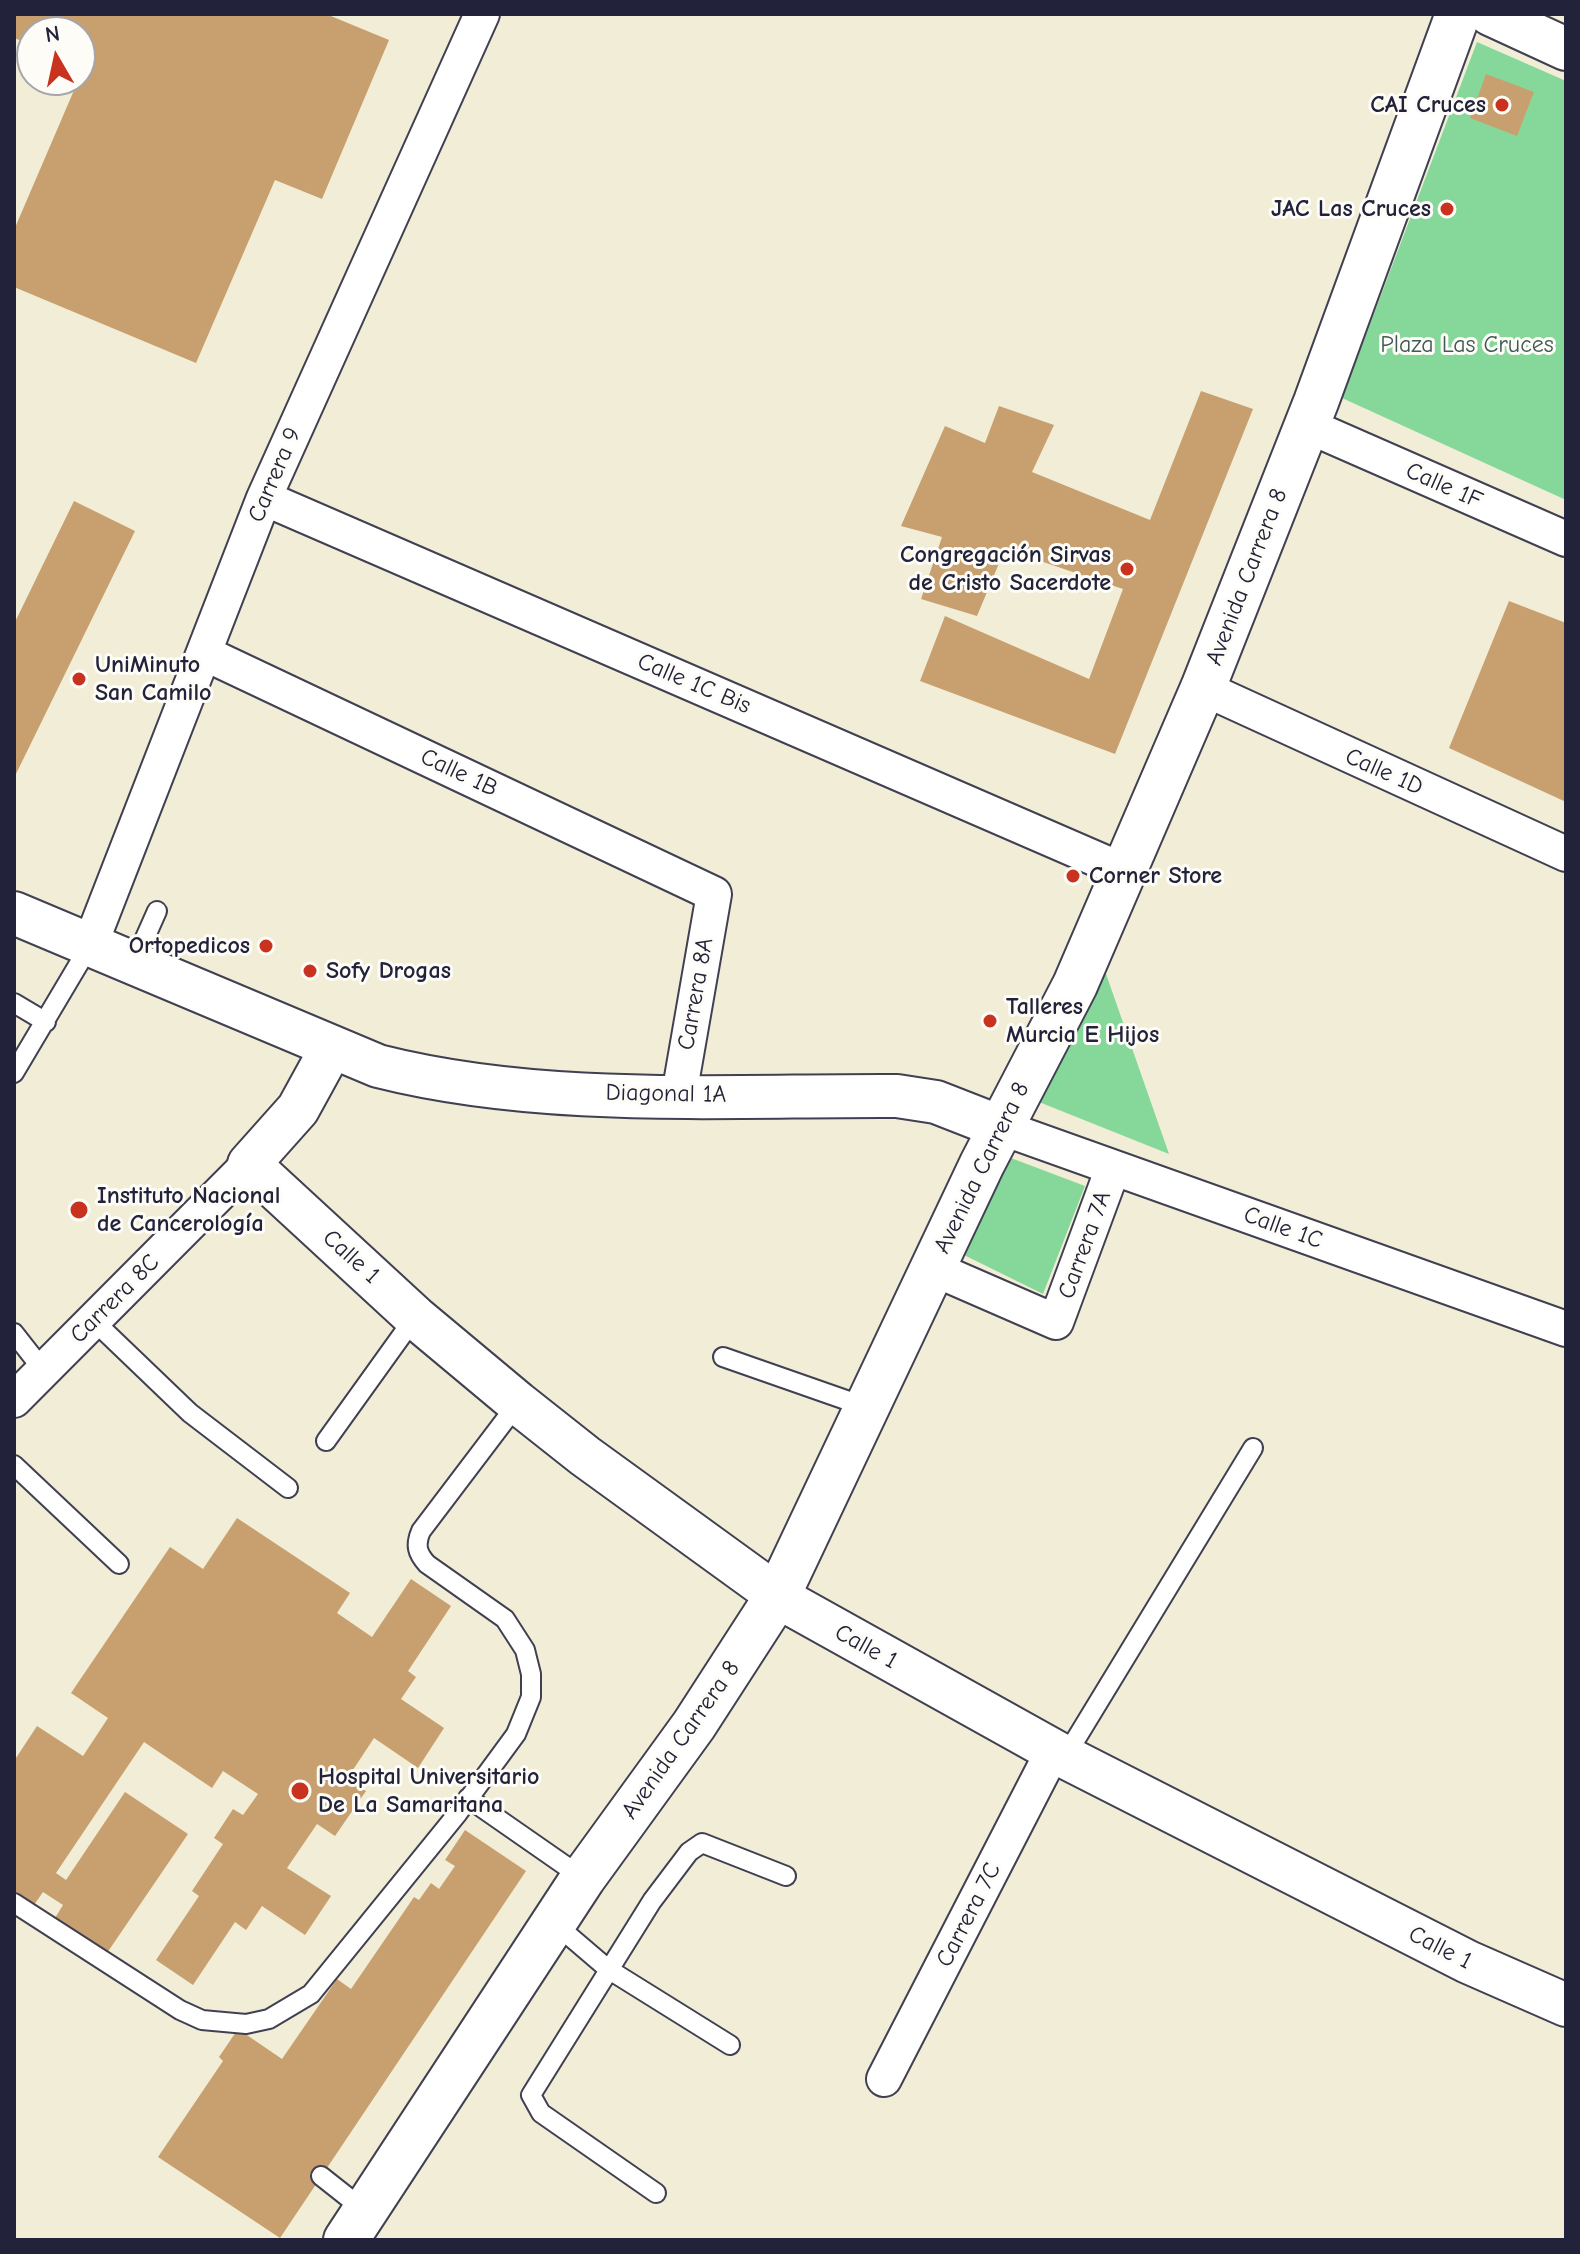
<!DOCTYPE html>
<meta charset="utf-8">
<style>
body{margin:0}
#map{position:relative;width:1580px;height:2254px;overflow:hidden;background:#f1edd6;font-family:"Comic Neue",sans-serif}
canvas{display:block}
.frame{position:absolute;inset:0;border:16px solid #22223b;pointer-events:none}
.north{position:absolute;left:16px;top:16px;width:80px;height:80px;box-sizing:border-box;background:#fdfcf7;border:2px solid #a5a5ac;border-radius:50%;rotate:351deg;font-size:22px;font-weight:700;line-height:32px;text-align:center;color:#22223b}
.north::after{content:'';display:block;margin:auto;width:28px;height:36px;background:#c8321e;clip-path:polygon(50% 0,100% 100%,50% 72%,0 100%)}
</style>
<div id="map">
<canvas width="1580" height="2254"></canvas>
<div class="frame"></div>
<div class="north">N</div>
</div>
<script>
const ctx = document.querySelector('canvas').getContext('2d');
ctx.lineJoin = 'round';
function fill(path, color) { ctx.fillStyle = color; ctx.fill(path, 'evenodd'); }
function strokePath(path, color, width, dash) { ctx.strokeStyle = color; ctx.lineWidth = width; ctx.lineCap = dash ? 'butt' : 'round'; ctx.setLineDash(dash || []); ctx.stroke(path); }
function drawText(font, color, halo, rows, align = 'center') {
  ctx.font = font + ' "Comic Neue",sans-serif'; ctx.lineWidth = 6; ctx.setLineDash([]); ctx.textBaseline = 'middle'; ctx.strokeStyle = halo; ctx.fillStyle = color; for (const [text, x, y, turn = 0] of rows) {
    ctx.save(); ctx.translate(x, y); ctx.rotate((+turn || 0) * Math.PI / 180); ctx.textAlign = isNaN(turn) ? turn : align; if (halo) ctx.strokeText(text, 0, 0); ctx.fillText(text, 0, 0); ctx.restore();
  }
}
const green = new Path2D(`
 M1477,42L1566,81V500L1342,398Z
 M1105,971L1169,1154L1039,1102Z
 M1011,1158L1085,1186L1043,1294L964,1255Z`);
const building = new Path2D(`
 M14,14H326L389,40L322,199L275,180L196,363L14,287V230L84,67L80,66V32H32V45L14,38Z
 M1486,74L1534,92L1517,136L1470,118Z
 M1201,391L1253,409L1115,754L920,681L945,616L1089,679L1123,589L1005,549L977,616L921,599L942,537L901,526L945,426L985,443L999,406L1054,425L1032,472L1150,520Z
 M74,501L135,531L14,778V624Z
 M1509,601L1566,623V802L1449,748Z
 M237,1518L350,1593L337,1613L372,1637L411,1579L451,1606L408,1671L416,1677L401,1699L444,1728L418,1768L374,1738L347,1779L366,1791L335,1836L317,1824L287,1868L331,1896L305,1935L262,1906L246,1930L235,1922L193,1985L156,1960L199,1896L192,1891L223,1844L214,1838L233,1809L243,1815L258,1794L223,1771L212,1788L144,1742L56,1873L66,1880L125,1792L188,1834L107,1953L55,1918L63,1905L43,1892L34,1905L14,1892V1761L37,1726L83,1756L108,1718L71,1693L170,1547L203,1569Z
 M465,1830L526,1871L280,2238L158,2157L223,2061L219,2057L238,2029L282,2059L337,1979L351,1989L414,1897L419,1900L431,1883L439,1889L455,1866L445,1860Z`);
const service = new Path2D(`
 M133,965L157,911
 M14,1003L46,1022
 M14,1073L90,945
 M93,1320L190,1413L288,1488
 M14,1333L43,1370
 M723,1357L866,1407
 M326,1441L415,1317
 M14,1465L119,1564
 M1065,1757L1253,1448
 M468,1798L583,1878
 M14,1903L180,2010L202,2020L246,2024L269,2019L311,1994L458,1813L516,1734L531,1697V1674L525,1650L505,1619L427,1564C417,1553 415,1545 421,1531L518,1403
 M553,1922L608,1969L730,2045
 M321,2176L364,2210
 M656,2193L541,2113L531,2095L652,1901L689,1852L702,1843L786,1876`);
const minor = new Path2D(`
 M1322,432L1566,539
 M264,498L1124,871
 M204,653L714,894L679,1095
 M1203,688L1566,854
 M90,945L264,498L482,14
 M1000,1127L1566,1329
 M932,1268L1056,1322L1113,1168
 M14,1400L249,1164
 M884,2079L1053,1751`);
const tertiary = new Path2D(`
 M1490,14L1566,49
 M14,913L378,1066C544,1108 727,1095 897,1096L936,1102L1000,1127
 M332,1047L298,1109L249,1164L415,1317L518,1403L585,1456L785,1601L1065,1757L1468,1962L1566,2005`);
const secondary = new Path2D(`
 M346,2240L583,1878L694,1725L778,1595L982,1164L1075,985L1203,688L1316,402L1458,14`);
const markers = [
 [1502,105,8,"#c8321e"],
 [1447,209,8,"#c8321e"],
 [1127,569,8,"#c8321e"],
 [79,679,8,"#c8321e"],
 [1073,876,8,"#c8321e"],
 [266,946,8,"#c8321e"],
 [310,971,8,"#c8321e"],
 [990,1021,8,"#c8321e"],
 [79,1210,10,"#c8321e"],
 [300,1791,10,"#c8321e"]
];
const poiNames = [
 ["CAI Cruces",1486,105,"right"],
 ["JAC Las Cruces",1431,209,"right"],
 ["Congregación Sirvas",1111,555,"right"],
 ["de Cristo Sacerdote",1111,583,"right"],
 ["UniMinuto",95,665],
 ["San Camilo",95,693],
 ["Corner Store",1089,876],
 ["Ortopedicos",250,946,"right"],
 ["Sofy Drogas",326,971],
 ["Talleres",1006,1007],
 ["Murcia E Hijos",1006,1035],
 ["Instituto Nacional",97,1196],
 ["de Cancerología",97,1224],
 ["Hospital Universitario",318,1777],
 ["De La Samaritana",318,1805]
];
const parkNames = [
 ["Plaza Las Cruces",1467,345]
];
const streetNames = [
 ["Carrera 9",275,475,-67],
 ["Calle 1F",1444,486,24],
 ["Avenida Carrera 8",1247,577,-69],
 ["Calle 1C Bis",694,684,23],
 ["Calle 1D",1384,772,24],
 ["Calle 1B",459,773,25],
 ["Carrera 8A",696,994,-80],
 ["Diagonal 1A",666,1094,1],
 ["Avenida Carrera 8",982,1168,-64],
 ["Calle 1C",1283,1228,20],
 ["Carrera 7A",1085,1245,-70],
 ["Calle 1",351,1257,42],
 ["Carrera 8C",115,1299,-45],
 ["Calle 1",866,1647,29],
 ["Avenida Carrera 8",681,1740,-55],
 ["Carrera 7C",969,1915,-63],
 ["Calle 1",1440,1948,27]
];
fill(green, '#86d89a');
fill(building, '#c8a06f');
strokePath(service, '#414052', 22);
strokePath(minor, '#414052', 38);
strokePath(tertiary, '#414052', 46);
strokePath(secondary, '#414052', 48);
strokePath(service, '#fff', 18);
strokePath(minor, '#fff', 34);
strokePath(tertiary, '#fff', 42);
strokePath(secondary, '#fff', 44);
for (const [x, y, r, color] of markers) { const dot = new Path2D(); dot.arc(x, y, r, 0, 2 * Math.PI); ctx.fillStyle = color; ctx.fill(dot); strokePath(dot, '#fdfcf7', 3); }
drawText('bold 24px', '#22223b', '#fdfcf7', poiNames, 'left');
drawText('24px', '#405958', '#fdfcf7', parkNames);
drawText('24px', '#22223b', '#fdfcf7', streetNames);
</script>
